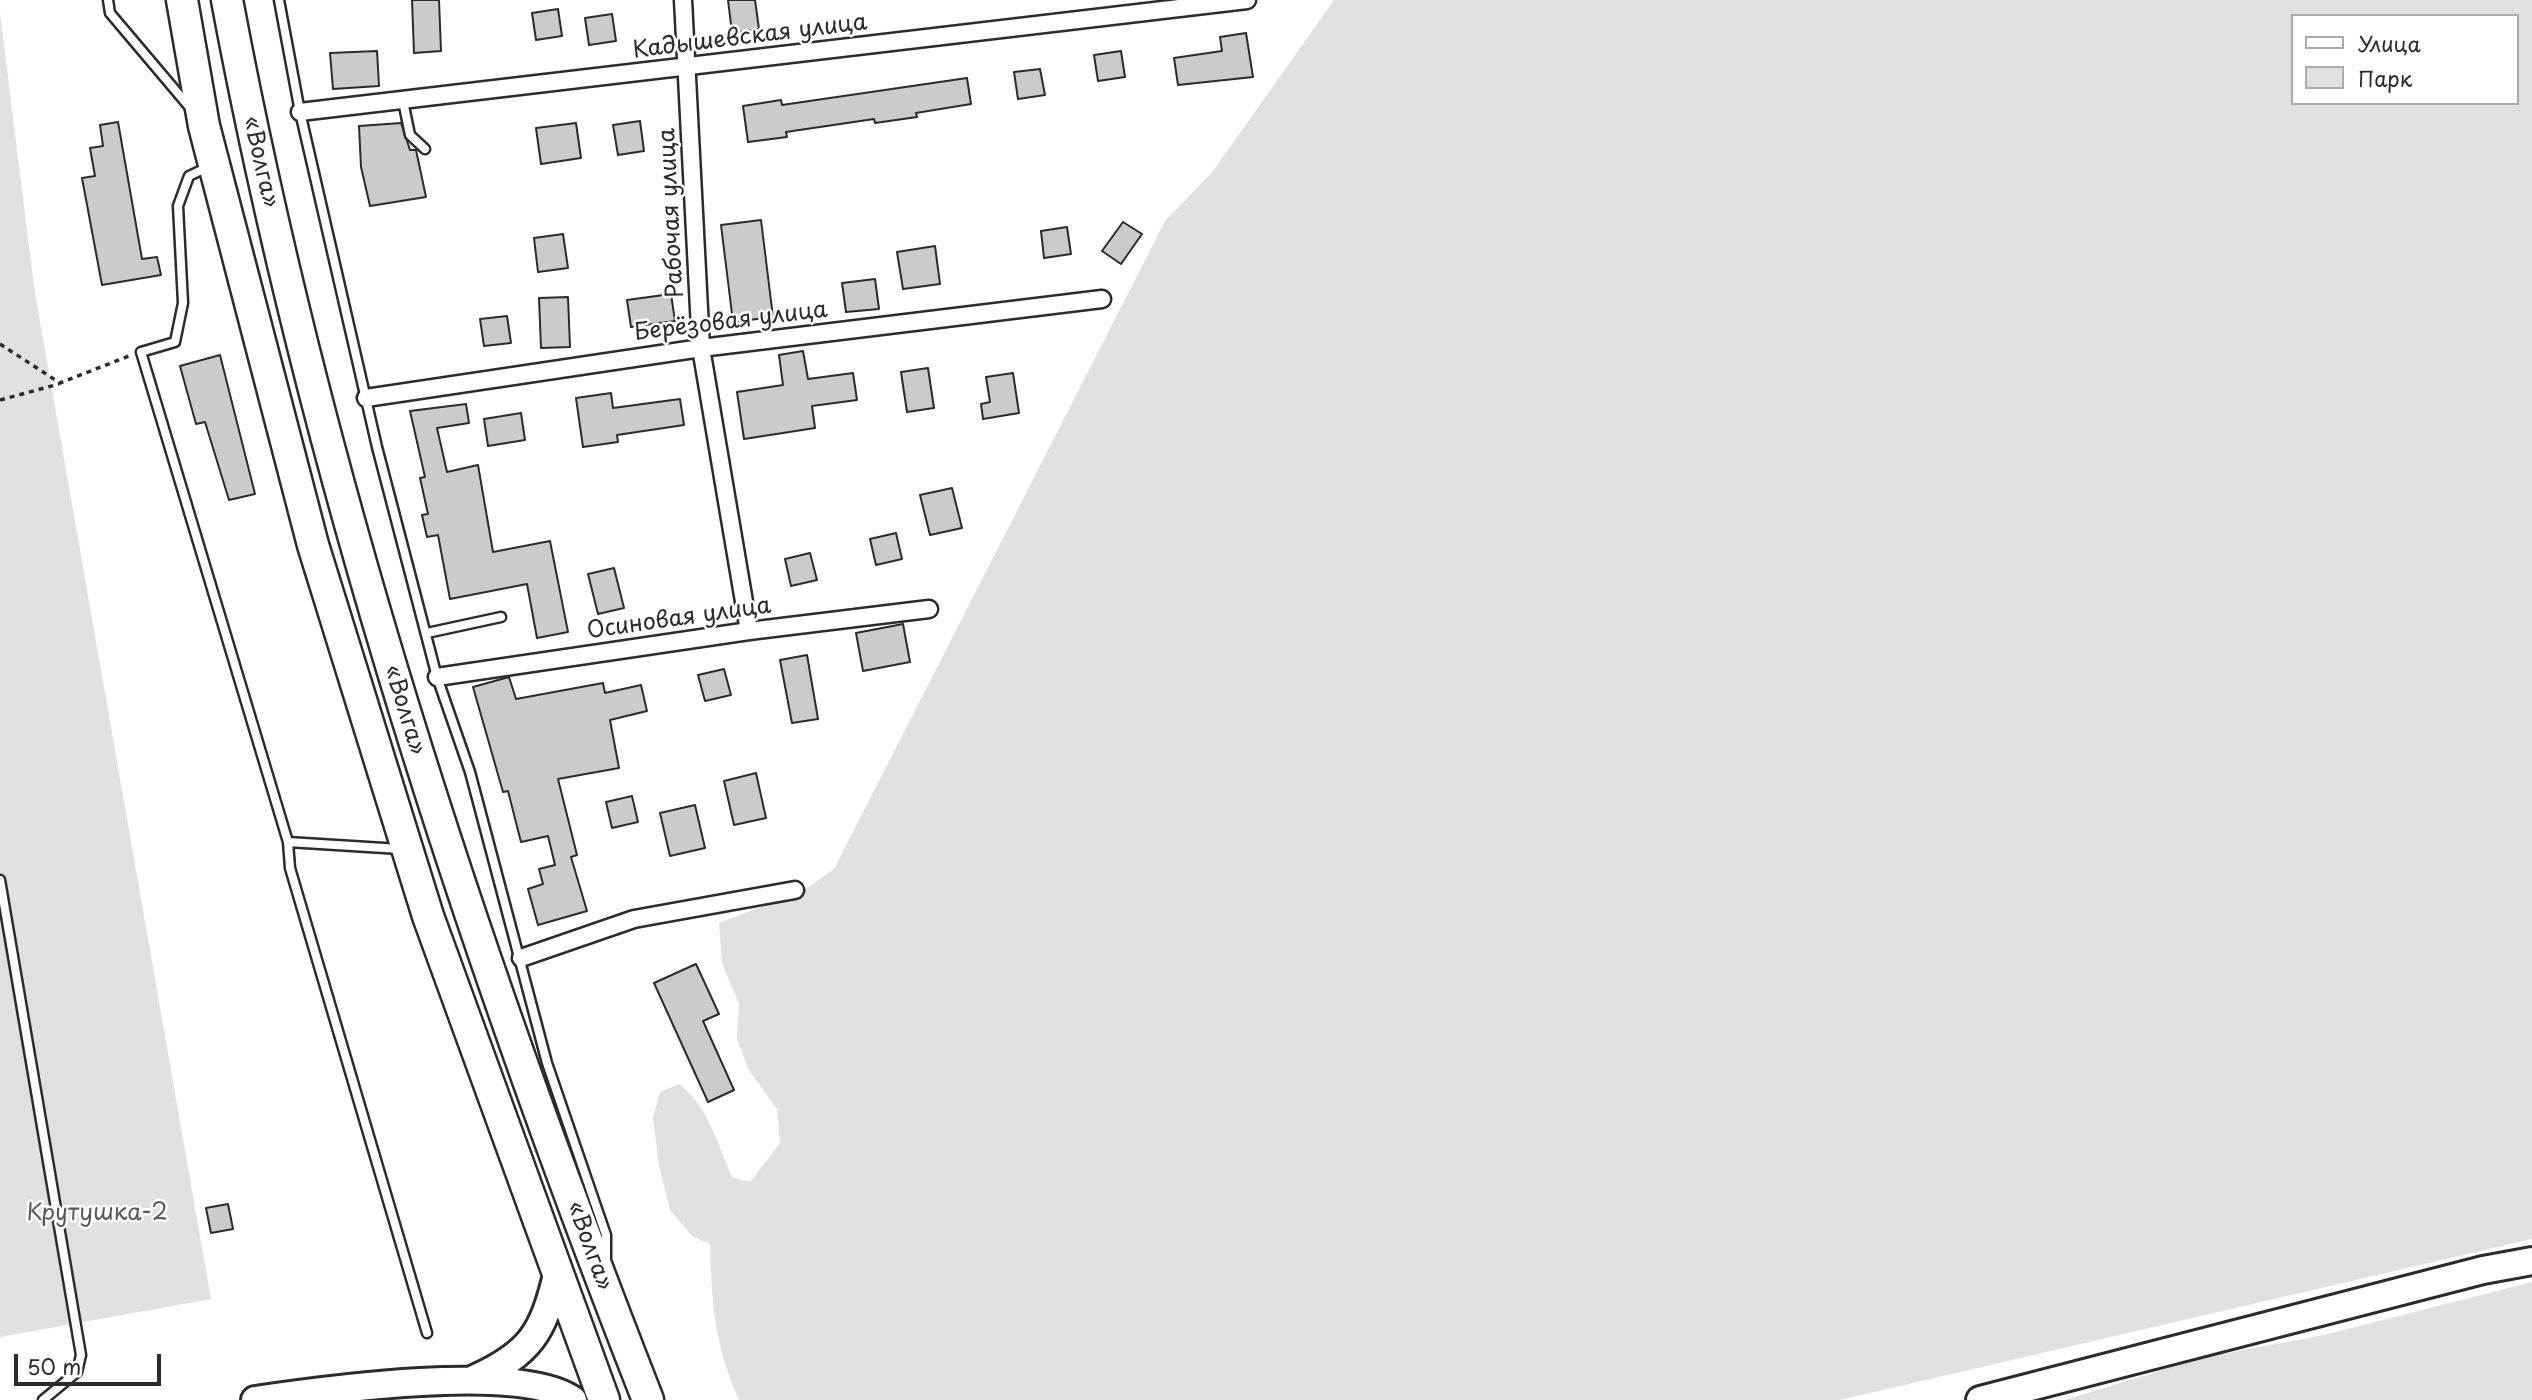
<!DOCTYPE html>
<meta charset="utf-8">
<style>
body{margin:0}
#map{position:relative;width:2532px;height:1400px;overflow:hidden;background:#fff;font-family:"Playpen Sans",sans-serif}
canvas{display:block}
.legend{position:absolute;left:2291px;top:14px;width:228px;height:91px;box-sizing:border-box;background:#fff;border:2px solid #aaa;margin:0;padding:9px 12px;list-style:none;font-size:21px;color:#2b2b2b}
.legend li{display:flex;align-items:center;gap:14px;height:35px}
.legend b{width:35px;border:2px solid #aaa}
.scale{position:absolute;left:14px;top:1354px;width:147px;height:32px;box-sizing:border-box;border:4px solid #2b2b2b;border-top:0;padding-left:9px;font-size:21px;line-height:24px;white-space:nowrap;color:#2b2b2b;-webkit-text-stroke:5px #fff;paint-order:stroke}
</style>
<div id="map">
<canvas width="2532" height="1400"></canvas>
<ul class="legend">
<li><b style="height:9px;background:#fff"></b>Улица</li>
<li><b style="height:19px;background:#e0e0e0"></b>Парк</li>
</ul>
<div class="scale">50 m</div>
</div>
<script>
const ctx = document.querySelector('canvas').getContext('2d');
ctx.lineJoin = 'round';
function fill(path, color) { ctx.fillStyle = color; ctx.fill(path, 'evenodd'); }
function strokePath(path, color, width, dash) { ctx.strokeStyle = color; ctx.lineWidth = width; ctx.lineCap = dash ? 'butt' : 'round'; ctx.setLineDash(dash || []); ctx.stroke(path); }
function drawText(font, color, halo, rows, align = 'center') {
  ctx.font = font + ' "Playpen Sans",sans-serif'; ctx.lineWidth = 5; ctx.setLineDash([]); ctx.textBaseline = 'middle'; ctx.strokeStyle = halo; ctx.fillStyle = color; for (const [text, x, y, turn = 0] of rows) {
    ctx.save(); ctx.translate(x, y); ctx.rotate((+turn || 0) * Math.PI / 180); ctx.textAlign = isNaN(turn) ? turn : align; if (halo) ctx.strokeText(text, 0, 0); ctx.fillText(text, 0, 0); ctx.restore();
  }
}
const green = new Path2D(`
 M1334,0H2532V1239L1840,1400H739C714,1343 712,1306 710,1244L692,1236L670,1210L659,1166L653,1118L660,1092L679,1084C709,1107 717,1143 732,1177L750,1182L780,1143L777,1109L748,1069L737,1038L739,1004L722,963L719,923L803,891L834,869L1165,221L1213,171ZM2292,16H2516V103H2292Z
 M0,13L34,287L211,1299L0,1337Z
 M2532,1282V1400H2064L2206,1357L2324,1335Z`);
const building = new Path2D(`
 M412,0H439L441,51L414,53Z
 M728,0H755L759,29L732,33Z
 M558,9L562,36L536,40L532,13Z
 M612,14L616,41L589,45L585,18Z
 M1246,33L1253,77L1178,85L1174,58L1222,51L1220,37Z
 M377,51L379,86L333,89L330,53Z
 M1121,51L1125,77L1098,81L1094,55Z
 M1040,69L1045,95L1018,99L1014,72Z
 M967,78L971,104L916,113L917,117L875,123L874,119L786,132L787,137L748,142L743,106L781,100L782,105Z
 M640,121L644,151L618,155L613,125Z
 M118,122L142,259L157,257L161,275L102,285L82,178L95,176L90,148L103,146L100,125Z
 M401,123L410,150H416L426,197L370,206L361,167L359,126Z
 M576,123L581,158L541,164L536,128Z
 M761,220L773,317L733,322L721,225Z
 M1123,222L1142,234L1121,264L1102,251Z
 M1067,227L1071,254L1044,258L1041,231Z
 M563,234L568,268L538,272L534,238Z
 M935,246L940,284L903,289L897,252Z
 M875,279L879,309L846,312L842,283Z
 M671,294L675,321L631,327L627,300Z
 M568,297L570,347L541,348L539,298Z
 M507,316L511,343L484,346L480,319Z
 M803,351L808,379L853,373L857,400L812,406L815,428L744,439L737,392L783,385L779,355Z
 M220,355L255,494L229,500L205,422L196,424L180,366Z
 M928,368L934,408L907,412L901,372Z
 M1013,373L1019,413L983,419L981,404L990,402L986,377Z
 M611,393L613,408L680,399L684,425L617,435L618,442L583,447L576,398Z
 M466,404L469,423L437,428L447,472L478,465L493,552L550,541L568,632L537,638L527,584L450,599L438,535L427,537L422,515L428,514L420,478L425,477L410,411Z
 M521,413L525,440L488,446L484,419Z
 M952,488L962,528L930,535L920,495Z
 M896,533L902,559L876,565L870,539Z
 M810,553L817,580L791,586L785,559Z
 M614,568L624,608L598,614L588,574Z
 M903,624L910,662L863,671L856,633Z
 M807,655L818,719L792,723L780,660Z
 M724,669L731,695L705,701L698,675Z
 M509,677L516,699L603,683L605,693L641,685L647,711L610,720L619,768L558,779L577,855L571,857L587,911L538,925L528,889L543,884L539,869L555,865L548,836L521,842L508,791L503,792L473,687Z
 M756,773L766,818L734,825L724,781Z
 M632,796L638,822L612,828L606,802Z
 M695,805L705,848L670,856L660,813Z
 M696,964L719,1014L703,1021L734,1090L708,1102L654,983Z
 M228,1204L233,1229L211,1233L206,1208Z`);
const path = new Path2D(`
 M0,344L60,383L129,356
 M0,400L59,384`);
const lane = new Path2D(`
 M108,0L110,13L192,110
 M279,0L300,112L377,447L437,677L470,772L547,1063L606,1235V1257
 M403,101L410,135L425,149
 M210,166L189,176L178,206L183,303L175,342L141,352L288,842L290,868L427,1333
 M427,633L501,617
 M288,842L400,849
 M0,880L81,1355L77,1372L43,1400`);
const street = new Path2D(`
 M683,0L701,348L749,631
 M300,112L1247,0
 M366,398L701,348L1102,299
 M437,677L749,631L929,609
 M521,958L634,919L795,890`);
const primary = new Path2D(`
 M476,1378C531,1353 543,1332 557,1275
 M255,1400C324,1390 520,1362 573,1400
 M1980,1400L2483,1270L2532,1261`);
const highway = new Path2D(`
 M182,0L204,126L313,545L428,916L604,1400
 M227,0C317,480 470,946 648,1400`);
const streetNames = [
 ["Кадышевская улица",750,37,-7],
 ["«Волга»",260,162,77],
 ["Рабочая улица",672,213,-93],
 ["Берёзовая улица",731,322,-7],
 ["Осиновая улица",679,619,-8],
 ["«Волга»",404,710,73],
 ["«Волга»",589,1246,70]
];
const parkNames = [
 ["Крутушка-2",97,1214]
];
fill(green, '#e0e0e0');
fill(building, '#cbcbcb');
strokePath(building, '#2b2b2b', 2);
strokePath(lane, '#2b2b2b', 13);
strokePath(street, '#2b2b2b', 21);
strokePath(primary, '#2b2b2b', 32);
strokePath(highway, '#2b2b2b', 35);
strokePath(path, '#2b2b2b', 3.5, [5, 5]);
strokePath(lane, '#fff', 8);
strokePath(street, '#fff', 16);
strokePath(primary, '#fff', 26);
strokePath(highway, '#fff', 30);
drawText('23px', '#2b2b2b', '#fff', streetNames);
drawText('23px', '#585858', '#fff', parkNames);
</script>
